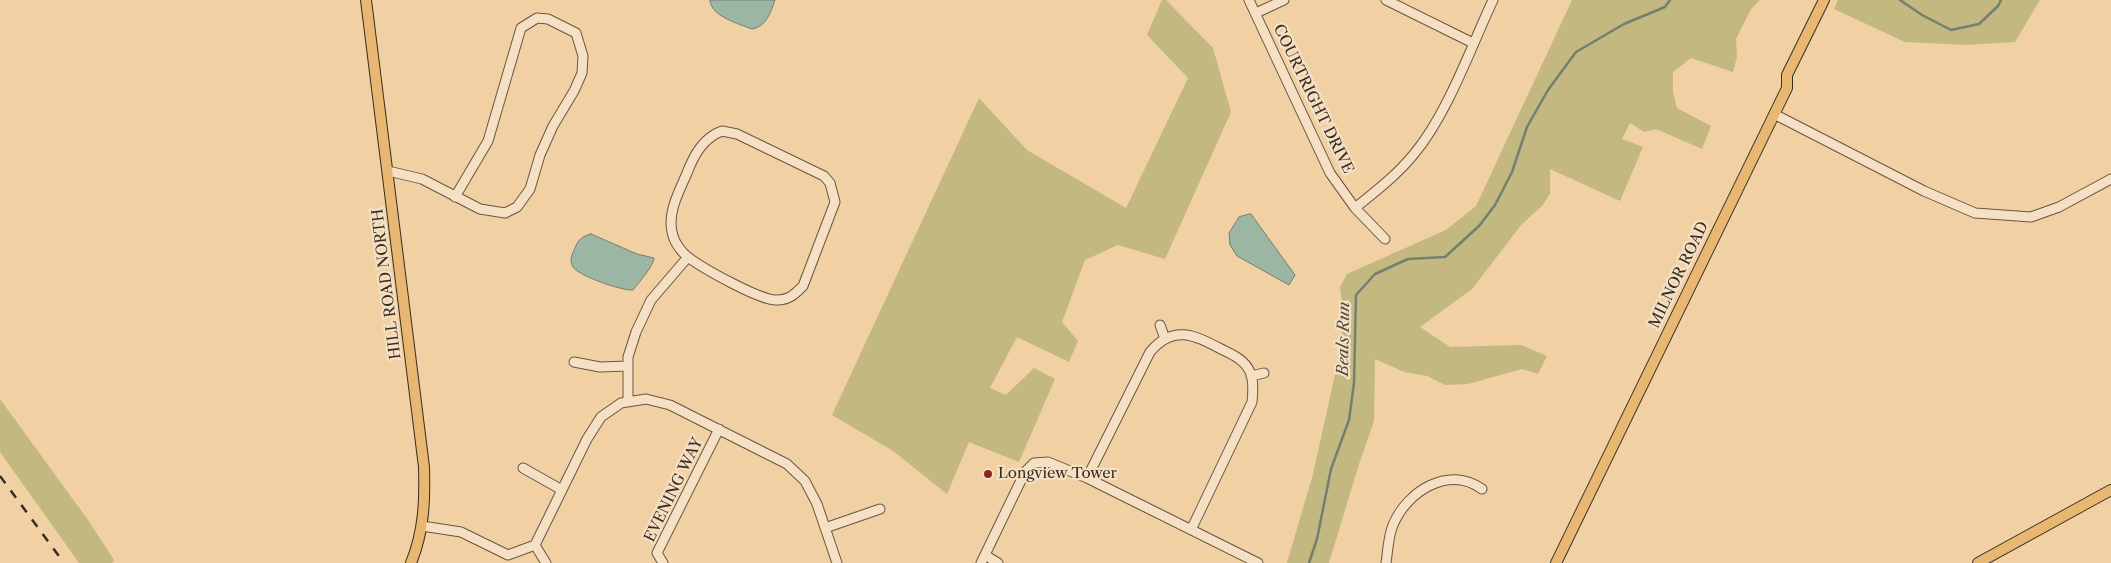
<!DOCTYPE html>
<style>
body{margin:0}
canvas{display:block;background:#f1d0a4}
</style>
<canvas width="2111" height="563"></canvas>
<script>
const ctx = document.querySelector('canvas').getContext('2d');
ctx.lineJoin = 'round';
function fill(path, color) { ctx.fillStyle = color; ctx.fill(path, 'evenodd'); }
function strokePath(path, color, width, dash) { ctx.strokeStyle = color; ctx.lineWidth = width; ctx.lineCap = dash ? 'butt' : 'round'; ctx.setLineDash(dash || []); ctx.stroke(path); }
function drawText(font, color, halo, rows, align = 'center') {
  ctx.font = font + ' "Libre Caslon Text",serif'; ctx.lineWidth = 4.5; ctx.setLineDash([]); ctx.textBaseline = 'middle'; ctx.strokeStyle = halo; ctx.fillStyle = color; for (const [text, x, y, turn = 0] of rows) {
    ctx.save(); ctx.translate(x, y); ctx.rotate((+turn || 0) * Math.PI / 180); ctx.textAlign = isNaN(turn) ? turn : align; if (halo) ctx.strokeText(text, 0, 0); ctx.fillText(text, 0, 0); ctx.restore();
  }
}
const green = new Path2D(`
 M1162,0H1166L1213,48L1231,112L1165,259L1118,245L1085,260L1062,322L1078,341L1069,362L1017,337L990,388L1006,395L1034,368L1055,379L1019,462L969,442L947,494L893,451L832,415L979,98L1027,150L1126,208L1188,78L1147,35Z
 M1572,0H1760L1751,9L1736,39L1737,57L1733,72L1691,58L1673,72V92L1677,108L1711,126L1702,149L1656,129L1644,132L1630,123L1622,139L1643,147L1620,201L1550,169V194L1542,206L1522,224L1472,289L1420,327L1450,347L1521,345L1547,356L1538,374L1522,369L1468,384L1445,385L1427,376L1404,372L1375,359L1374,421L1359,464L1329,563H1287L1313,474L1340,352L1343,316L1340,287L1347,274L1446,230L1476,206Z
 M1838,0H2040L2015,42L1966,45L1905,42L1834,9Z
 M0,399L88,520L114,560L112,563H79L0,452Z`);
const water = new Path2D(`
 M710,0H775C771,12 766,27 752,29C739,24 710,16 710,0Z
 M1251,214L1295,275L1289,285L1237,256L1230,245L1229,233L1239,217Z
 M591,234L637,254L654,258C653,267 639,282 633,290C622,291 579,276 573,267C569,261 572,254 575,248C578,240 582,236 591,234Z`);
const stream = new Path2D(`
 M1900,0L1922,15L1951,30L1979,24L1998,6L2001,0
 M1309,563L1317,539L1331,469L1349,420L1354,383L1356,295L1375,274L1408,259L1445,257L1479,226L1495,205L1512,172L1527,127L1548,90L1576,52L1624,24L1665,7L1670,0`);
const minor = new Path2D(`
 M1249,0L1330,173L1355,208L1385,239
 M1386,0L1473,43
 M1256,13L1284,0
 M1774,114L1924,191L1975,213L2031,217L2059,207L2111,179
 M722,131L737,134L824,176L830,183L835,202L803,286C795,294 789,300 777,300C761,301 702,268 688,257C682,253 675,243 673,236C666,214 679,192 687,173C694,155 703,138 722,131Z
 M388,171L422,179L480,209L505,213L517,207L530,189L540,155L553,126L574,91L582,73L583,56L576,33L548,19L537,18L521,28L488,141L455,197
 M1355,208C1376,191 1397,175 1414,154C1447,115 1471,47 1493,0
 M1160,325L1165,339
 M574,362L600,367L628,366
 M1251,376L1264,373
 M628,402V357L636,332L651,300L688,257
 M523,468L562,490
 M1087,478L1150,352C1174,323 1196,336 1223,350C1233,355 1245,360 1250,372C1254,381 1253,393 1252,402L1191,530
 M422,526L461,532L508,555L535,545L587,439L601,417L621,403L646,399L670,405L787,464L805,481L817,504L837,563
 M825,528L880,509
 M535,545L546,563
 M985,555L998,563
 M663,563L657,553L719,429
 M981,563L1025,472L1034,463L1048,462L1087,478L1258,563
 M1386,563C1388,550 1388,537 1393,525C1407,491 1449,465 1482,489`);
const major = new Path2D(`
 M366,0L424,467C425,501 424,531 411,563
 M1556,563L1787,88V75L1824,0
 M1978,563L2111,490`);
const rail = new Path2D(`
 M0,476L64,563`);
const markers = [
 [988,474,5,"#8f2418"]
];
const streetNames = [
 ["COURTRIGHT DRIVE",1313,99,64],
 ["MILNOR ROAD",1679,275,-64],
 ["HILL ROAD NORTH",387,284,-97],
 ["EVENING WAY",674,490,-64]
];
const poiNames = [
 ["Longview Tower",998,474]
];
const waterNames = [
 ["Beals Run",1344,339,-89]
];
fill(green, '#c2b880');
fill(water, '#9bb7a3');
strokePath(water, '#738070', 1);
strokePath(stream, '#738070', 2.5);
strokePath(minor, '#665643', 11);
strokePath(major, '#372e23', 12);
strokePath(minor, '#f6e0c4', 9);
strokePath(major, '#e8b872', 10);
strokePath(rail, '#372e23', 2.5, [9, 9]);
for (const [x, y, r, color] of markers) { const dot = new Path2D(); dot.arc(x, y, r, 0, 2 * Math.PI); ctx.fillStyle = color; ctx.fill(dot); strokePath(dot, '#f6e0c4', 2); }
drawText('15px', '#372e23', '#f6e0c4', streetNames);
drawText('15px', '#372e23', '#f6e0c4', poiNames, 'left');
drawText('italic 16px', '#4b493d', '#f6e0c4', waterNames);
</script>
